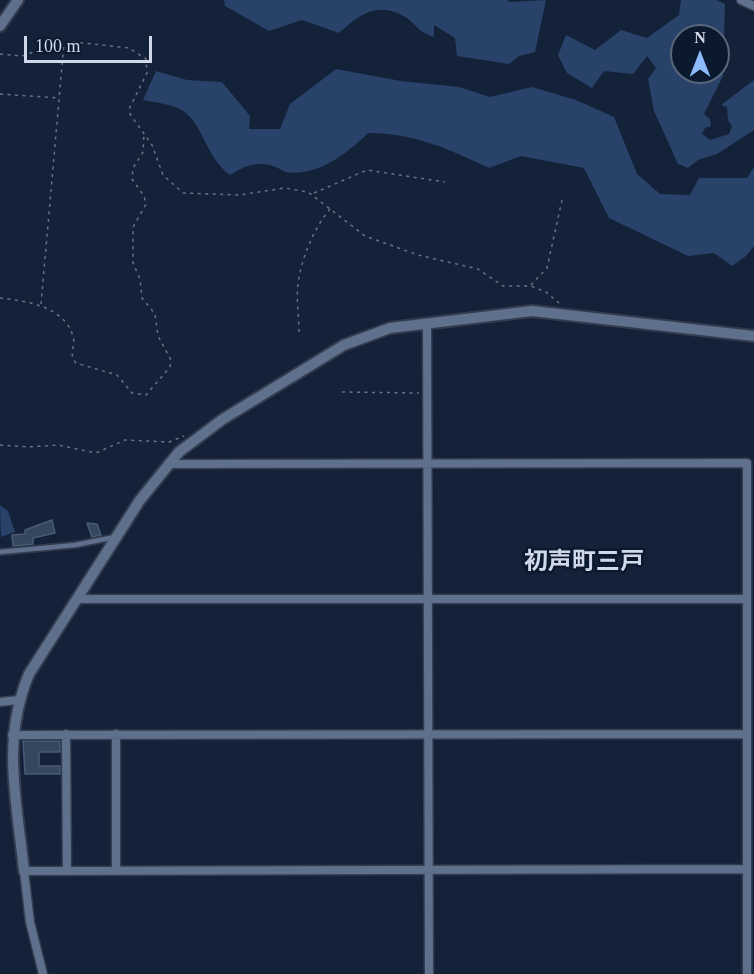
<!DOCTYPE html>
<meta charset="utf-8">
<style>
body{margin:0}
#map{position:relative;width:754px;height:974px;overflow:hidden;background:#142239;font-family:Georgia,serif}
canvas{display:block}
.north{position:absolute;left:670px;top:24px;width:60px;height:60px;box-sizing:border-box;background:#0b192e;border:2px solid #5a6679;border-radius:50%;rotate:0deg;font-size:16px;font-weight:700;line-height:24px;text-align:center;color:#d0d9e9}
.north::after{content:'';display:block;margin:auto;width:21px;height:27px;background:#8db9fc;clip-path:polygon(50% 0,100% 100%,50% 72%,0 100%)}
.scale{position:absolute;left:24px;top:36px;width:128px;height:27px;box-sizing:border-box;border:3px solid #d0d9e9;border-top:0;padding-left:8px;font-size:18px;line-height:21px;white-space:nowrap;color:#d0d9e9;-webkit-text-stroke:4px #0b192e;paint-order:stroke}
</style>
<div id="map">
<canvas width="754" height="974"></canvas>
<div class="north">N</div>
<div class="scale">100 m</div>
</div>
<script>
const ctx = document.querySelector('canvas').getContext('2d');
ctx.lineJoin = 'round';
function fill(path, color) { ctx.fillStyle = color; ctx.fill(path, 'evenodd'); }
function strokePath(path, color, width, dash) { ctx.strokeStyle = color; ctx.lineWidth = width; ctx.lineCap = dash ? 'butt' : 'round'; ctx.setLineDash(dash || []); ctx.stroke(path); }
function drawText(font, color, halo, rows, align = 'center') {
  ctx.font = font + ' Georgia,"Noto Sans JP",serif'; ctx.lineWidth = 5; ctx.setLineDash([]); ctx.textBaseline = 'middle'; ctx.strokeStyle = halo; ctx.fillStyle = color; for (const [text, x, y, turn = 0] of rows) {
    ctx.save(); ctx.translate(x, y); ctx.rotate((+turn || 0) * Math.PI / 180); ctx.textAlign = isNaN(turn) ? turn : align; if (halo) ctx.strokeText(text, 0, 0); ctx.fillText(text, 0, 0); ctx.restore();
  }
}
const green = new Path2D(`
 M224,0H507L509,2L546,0L535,52L519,56L509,64L457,56L455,38L434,25V37C416,31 419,27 407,18C378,0 360,14 339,33L302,20L269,31L225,6Z
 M681,0H716L725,4L723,76L704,114L710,119L711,126L705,128L702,134L710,140L729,134L732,126L728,120L727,107L721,105L754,80V130L717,154L698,160L688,168L678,164L654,111L648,79L656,68L647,56L633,74L604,71L592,88L567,73L558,55L566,35L595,50L621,30L647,38L679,15ZM682,36H718V72H682Z
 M336,69L401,81L459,87L490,97L532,87L576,100L614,117L637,174L660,194L690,195L699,178H747L754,167V246L746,256L732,266L714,253L688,256L609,218L584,168L521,156L489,168C449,149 413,133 368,133C348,153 317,177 286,172C282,171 278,167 273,166C256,161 244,166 230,175C207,158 205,131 187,114C177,104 156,103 143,100L156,71L187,80L222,82L250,116L249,129H280L290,104Z
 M0,505L8,511L15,532L1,537Z`);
const building = new Path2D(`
 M52,520L55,533L33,538V544L13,546L12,535L25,534V530Z
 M87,523L97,524L101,535L92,537Z
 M23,741H60V752H39V766H60V774H25Z`);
const path = new Path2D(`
 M0,54L22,56L60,43L74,42L129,48L146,59L147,73L130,107V114L152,145L163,175L183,193L239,195L285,188L308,192L365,236L418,255L478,269L503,286H531L546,292L559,303
 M0,94L58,98
 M314,193L367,170L445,182
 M531,285L547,268L562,200
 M0,298C26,301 64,306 73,336C76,346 68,355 76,363L117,375L132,393L146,395L170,367L171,360L158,336L155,314L142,298L140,279L133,263V227L146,204L144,196L132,179L133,168L143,152L144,133
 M41,304L64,43
 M299,332C299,316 296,299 298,284C301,259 314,228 330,209
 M342,392L419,393
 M0,445L28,447L58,445L96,453L125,440L169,442L184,436`);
const service = new Path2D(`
 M0,552L75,545L115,537`);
const minor = new Path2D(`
 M741,0L754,6
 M427,323L429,974
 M168,464L747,463V974
 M77,599H747
 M0,702L18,700
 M66,734L67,871
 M116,734V870
 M12,735L747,734
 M43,974L30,922L24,871L747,869`);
const tertiary = new Path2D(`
 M0,26L18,0
 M24,871C17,802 1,741 29,674L140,500L179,452L223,419L344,345L390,328L532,311L754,336`);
const quarterNames = [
 ["初声町三戸",584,560]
];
fill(green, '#28426a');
fill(building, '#36465e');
strokePath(building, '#4a5b75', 1.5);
strokePath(service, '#333c4f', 8);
strokePath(minor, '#333c4f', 11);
strokePath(tertiary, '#333c4f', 14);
strokePath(path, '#677387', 1.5, [3, 4.5]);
strokePath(service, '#5e708b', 4.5);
strokePath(minor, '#5e708b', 8);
strokePath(tertiary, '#5e708b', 10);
drawText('bold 24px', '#d0d9e9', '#0b192e', quarterNames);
</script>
